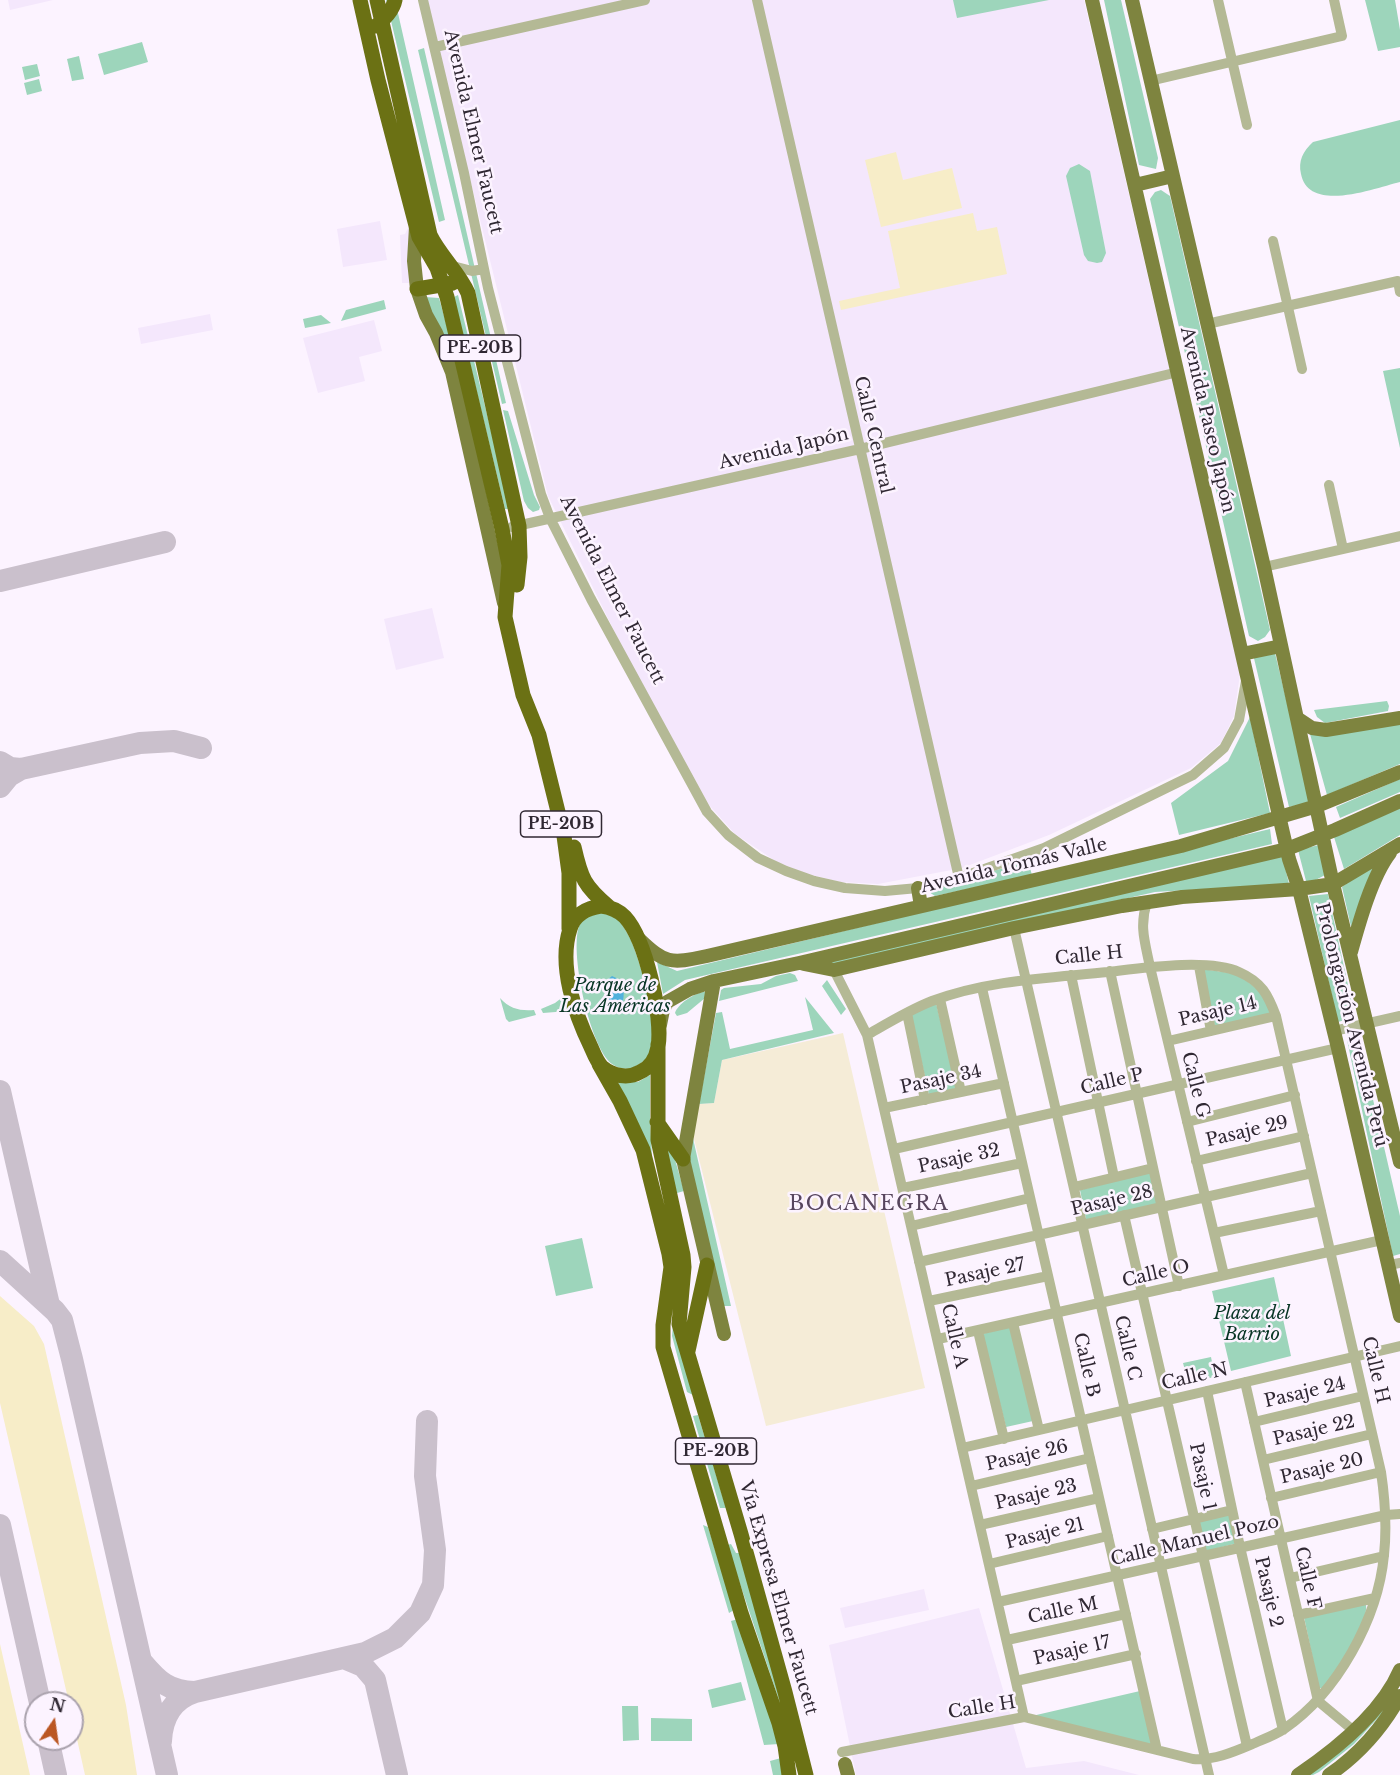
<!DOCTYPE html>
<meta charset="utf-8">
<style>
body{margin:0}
#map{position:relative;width:1400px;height:1775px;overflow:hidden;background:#fcf3ff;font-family:"Libre Baskerville",serif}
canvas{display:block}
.north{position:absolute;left:24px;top:1691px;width:60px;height:60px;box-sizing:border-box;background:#fcf3ff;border:2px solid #aaa2ad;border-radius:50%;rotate:13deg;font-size:16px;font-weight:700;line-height:24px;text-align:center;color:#302833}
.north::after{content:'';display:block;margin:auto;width:21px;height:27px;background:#bb5723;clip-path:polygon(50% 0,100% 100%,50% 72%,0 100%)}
</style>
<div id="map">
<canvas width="1400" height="1775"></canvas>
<div class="north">N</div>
</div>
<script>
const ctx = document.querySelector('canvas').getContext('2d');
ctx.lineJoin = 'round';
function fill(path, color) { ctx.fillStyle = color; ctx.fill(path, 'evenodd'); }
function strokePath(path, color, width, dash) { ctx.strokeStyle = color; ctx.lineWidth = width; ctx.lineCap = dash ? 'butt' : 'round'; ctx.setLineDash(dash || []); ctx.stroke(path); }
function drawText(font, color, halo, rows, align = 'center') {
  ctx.font = font + ' "Libre Baskerville",serif'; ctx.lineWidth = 5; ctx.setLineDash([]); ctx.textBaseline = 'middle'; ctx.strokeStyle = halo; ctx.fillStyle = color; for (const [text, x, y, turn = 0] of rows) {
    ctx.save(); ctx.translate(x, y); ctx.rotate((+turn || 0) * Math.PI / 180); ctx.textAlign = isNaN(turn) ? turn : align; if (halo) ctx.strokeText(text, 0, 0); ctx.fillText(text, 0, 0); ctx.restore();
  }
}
const commercial = new Path2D(`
 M843,1033L925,1388L766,1426L693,1135L699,1104L714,1103L722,1060Z`);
const industrial = new Path2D(`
 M8,0H53L10,10Z
 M426,0H1084L1166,355L1200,484L1242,660L1234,716L1221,743L1191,768L1049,835L962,868L878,884L841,882L807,874L777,862L735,834L709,805L624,651L548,496Z
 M380,221L387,260L343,267L337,229Z
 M409,226L411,283H402L400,235L405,234Z
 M210,314L213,330L141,344L138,328Z
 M374,320L382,351L359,357L365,381L318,393L303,338Z
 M432,608L444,658L396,670L384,619Z
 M924,1589L929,1610L845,1628L840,1608Z
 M979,1608L1026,1768L1084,1761L1139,1775H856L829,1645Z`);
const green = new Path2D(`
 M386,0H395L445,220L439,222Z
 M953,0H1049L957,18Z
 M1104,0H1121L1158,158L1156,169L1139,165Z
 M1365,0H1395L1400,30V47L1378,51Z
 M142,42L148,62L104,75L98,54Z
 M424,48L506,403L502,404L418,50Z
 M79,56L84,79L72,81L67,59Z
 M37,64L40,76L25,80L22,67Z
 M39,79L42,91L27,95L24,83Z
 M1400,120V182C1375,188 1309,214 1301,174C1298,161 1303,151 1313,142Z
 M1079,164L1090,171L1106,253L1102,262L1097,263L1088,261L1084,255L1066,176L1070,168Z
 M1161,190L1170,196L1270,630L1265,637L1258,641L1249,636L1150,199L1155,192Z
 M458,295L510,509H505L454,297Z
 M425,297L439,298L458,366L453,367Z
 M384,300L386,309L341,321L346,310Z
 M321,315L331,323L305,328L303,319Z
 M1400,368V448L1383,371Z
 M503,410L508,411L534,495L540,507L539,510L533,512L528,508L524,501Z
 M1274,649L1311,802L1289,807L1253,654Z
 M1387,701L1389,706L1388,711L1325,723L1317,717L1314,710Z
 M1250,717L1270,813L1179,835L1171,803L1228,761Z
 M1400,723V764L1327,795L1310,734Z
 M1400,779V792L1340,818L1336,807Z
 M1400,806V835L1344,869L1334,837Z
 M1270,829L1272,844L685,980L663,994L657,962L677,971Z
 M1319,845L1325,875L1312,882L1306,881L1298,850Z
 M1282,854L1289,884L1155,892L836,964L827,962Z
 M1028,861L1032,875L935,896L926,890Z
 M1377,861L1352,931L1342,887Z
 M1328,894L1355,1017L1338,1022L1309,896Z
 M599,911L619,919C624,928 631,938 634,948C644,975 658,1023 650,1052C648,1058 644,1061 638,1065C630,1070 620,1070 612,1064C590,1048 568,948 580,924C584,917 592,915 599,911Z
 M1202,969L1238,974L1261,992L1271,1014L1215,1027Z
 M790,973L795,975L798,981L719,1001L721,990L724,988L761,984L776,976Z
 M827,980L846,1009L841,1015L822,986Z
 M703,992H705V998L687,1013L677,1016L675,1013C678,1004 693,994 703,992Z
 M564,996L568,1011L543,1013L541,1009L555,1003Z
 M805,997L834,1033L722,1060L714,1103L699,1104L716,1013L722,1012L730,1049L813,1030Z
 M500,998C510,1009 520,1011 534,1010L536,1015L509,1022L506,1019Z
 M936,1003L957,1088L929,1095L911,1014Z
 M1359,1039L1400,1216V1254L1393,1256L1347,1040Z
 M650,1075V1122L652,1157L618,1082H638Z
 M692,1134L731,1306H723L688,1160Z
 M667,1143L674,1156L684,1191L677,1193L667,1158Z
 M1152,1172L1160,1205L1087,1224L1080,1190Z
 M582,1238L593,1288L556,1296L545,1246Z
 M1274,1277L1291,1356L1231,1371L1212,1291Z
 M673,1325L693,1395L687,1392L672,1336Z
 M1010,1327L1033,1421L1006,1427L982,1334Z
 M1211,1357L1215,1377L1188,1382L1183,1363Z
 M698,1415L726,1508H720L693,1416Z
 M1230,1513L1238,1543L1206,1551L1198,1521Z
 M703,1525L708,1527L734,1610L729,1613Z
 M731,1544L736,1553H741L789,1730L727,1545Z
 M1366,1603C1369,1629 1338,1667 1323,1688H1319L1304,1617Z
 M738,1619L779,1744L764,1745L731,1621Z
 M1400,1672L1386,1709L1354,1744L1319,1772L1313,1775H1301L1309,1772Z
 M741,1682L746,1700L712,1708L708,1690Z
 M1140,1691L1152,1745L1032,1716Z
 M622,1706H638L639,1740L623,1741Z
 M651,1718L692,1719V1741H651Z
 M781,1758L785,1775H773L770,1761Z`);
const sand = new Path2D(`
 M896,152L903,180L952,168L962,208L881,227L865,160Z
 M973,213L977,231L997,227L1007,274L841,310L839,301L900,288L888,231Z
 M0,1296L34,1326L44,1344L126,1705L137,1775H85L72,1717V1703H69L0,1403Z
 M0,1644L30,1775H0Z`);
const water = new Path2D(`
 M612,976C623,980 625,990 623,1001L618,1006C606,1004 603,991 606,981Z`);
const taxiway = new Path2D(`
 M0,581L165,542
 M0,762L10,768L21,769L9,776L0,787
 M21,769L140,743L174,741L201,748
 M0,1091L49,1305
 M0,1261L55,1311L62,1320L72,1359L167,1775
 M0,1525L40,1703
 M344,1658L363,1666L375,1680L397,1775
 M142,1662C158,1681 169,1692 195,1692L365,1653L395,1638L420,1613L433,1585L435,1550L425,1476L427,1421
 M48,1739L56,1775
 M161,1741C162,1717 173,1699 195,1692`);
const minor = new Path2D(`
 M423,0L464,173L488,288L541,494L550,518L591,599L707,812L728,835L758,858L786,871L814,881L845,888L885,891L918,888L959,878L1044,848L1193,775L1224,748L1239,720L1246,681
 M757,0L959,878
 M1218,0L1247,125
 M435,47L645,0
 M1150,81L1342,36L1334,0
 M1273,241L1302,369
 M449,265L472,271L484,269
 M1207,324L1398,281L1400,292
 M1329,485L1343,549
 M512,527L860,449L1178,372
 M1264,567L1400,536
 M1147,902C1139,926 1145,942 1150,967L1224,1275
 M1014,928L1209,1775
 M1199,966L1211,1031
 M834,970L867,1035L1024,1717
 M1110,971L1179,1286
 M1071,975L1114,1177
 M982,988L1157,1750
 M940,999L961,1092
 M907,1013L925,1100
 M1334,1031L1400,1016
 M1168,1041L1276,1016
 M884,1108L1004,1083
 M1187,1122L1295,1095
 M894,1149L1338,1048
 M1196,1161L1304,1136
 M1074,1187L1153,1168
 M903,1188L1022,1163
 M1124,1215L1247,1746
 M911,1226L1030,1198
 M1214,1233L1321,1211
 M919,1262L1312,1173
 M1389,1265L1400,1263
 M929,1301L1048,1276
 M1013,1323L1039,1430
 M978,1331L1004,1439
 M938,1339L1382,1240
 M1245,1382L1318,1701L1354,1731
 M1207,1391L1240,1547L1283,1730
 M1254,1422L1363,1396
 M962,1448L1400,1346
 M1263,1460L1372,1434
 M971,1486L1090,1458
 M1271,1498L1381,1472
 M980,1525L1099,1498
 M1152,1529L1232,1510
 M989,1564L1108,1536
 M1290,1578L1384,1556
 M998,1602L1386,1515L1400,1514
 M1298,1615L1375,1598
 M1007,1640L1126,1614
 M1016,1681L1136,1654
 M842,1752L1024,1717L1193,1759C1214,1761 1236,1751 1255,1743C1264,1739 1275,1735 1284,1729C1337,1693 1378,1619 1384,1555C1387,1527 1385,1499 1381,1472L1276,1016C1268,995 1262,982 1239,972C1208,958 1142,968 1108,972C1049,978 988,980 932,1001C909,1010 888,1023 867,1035`);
const major = new Path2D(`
 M1092,0L1289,859L1299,889L1338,1048L1400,1316
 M1132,0L1264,567L1333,884L1400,1162
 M1135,185L1173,176
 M416,227L414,261L417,289L426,315L436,333L452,372L504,603
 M1242,654L1281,646
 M1297,718L1312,728L1326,730L1400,718
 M918,888L921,906
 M638,938C665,964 670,964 707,956L1181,846L1317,806L1400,772
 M1351,952C1359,923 1372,876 1390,853
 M804,964L834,970L1014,928L1122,906L1182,897L1299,889L1333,884L1400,844
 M714,981L683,1159L724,1334
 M660,1025L663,1010L667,1002L690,989L714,981L799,963L1287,849L1335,830L1400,801
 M845,1764L848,1775
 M1298,1775C1335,1750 1382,1712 1400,1670
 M1329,1775C1358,1755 1383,1727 1400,1696`);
const highway = new Path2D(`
 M360,0L378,80L419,237L437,268L447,297L502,529L509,565L505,617L523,695L539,735L564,836L569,873V929
 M377,0L430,235C440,256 459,272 468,293L519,526L520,557L517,585
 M376,26C384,20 393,10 395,0
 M417,289L453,283
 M574,847C581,878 584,886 609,907
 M601,906C610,907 618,910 625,917C646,940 663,1017 658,1047C656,1058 650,1068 640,1072C628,1079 613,1076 602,1067C597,1062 594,1054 591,1047C575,1014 558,966 570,929C574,915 587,908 601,906Z
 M658,1044V1140L683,1255L684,1267L679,1324L741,1534L785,1692L806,1775
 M599,1064L620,1101L643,1150L669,1254L671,1267L663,1325V1347L741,1613L779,1723L785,1746L789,1775
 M657,1122L683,1159
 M688,1351L707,1265`);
const shields = [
 [480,348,81],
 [561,824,81],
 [716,1451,81]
];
const shieldNames = [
 ["PE-20B",480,348],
 ["PE-20B",561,824],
 ["PE-20B",716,1451]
];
const streetNames = [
 ["Avenida Elmer Faucett",473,132,77],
 ["Avenida Paseo Japón",1207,420,77],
 ["Calle Central",873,435,77],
 ["Avenida Japón",784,449,-13],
 ["Avenida Elmer Faucett",612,590,63],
 ["Avenida Tomás Valle",1014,866,-13],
 ["Calle H",1089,956,-6],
 ["Pasaje 14",1218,1012,-13],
 ["Prolongación Avenida Perú",1351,1025,76],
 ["Pasaje 34",941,1080,-12],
 ["Calle P",1112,1082,-13],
 ["Calle G",1195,1085,76],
 ["Pasaje 29",1247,1132,-13],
 ["Pasaje 32",959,1159,-12],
 ["Pasaje 28",1112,1201,-13],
 ["Pasaje 27",985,1273,-12],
 ["Calle O",1156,1274,-13],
 ["Calle A",954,1336,77],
 ["Calle C",1127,1348,77],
 ["Calle B",1086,1365,77],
 ["Calle H",1375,1370,77],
 ["Calle N",1195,1377,-13],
 ["Pasaje 24",1305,1393,-13],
 ["Pasaje 22",1314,1431,-13],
 ["Pasaje 26",1027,1456,-13],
 ["Pasaje 20",1322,1469,-13],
 ["Pasaje 1",1202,1477,78],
 ["Pasaje 23",1036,1495,-13],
 ["Pasaje 21",1045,1534,-14],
 ["Calle Manuel Pozo",1195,1541,-13],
 ["Calle F",1307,1578,77],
 ["Pasaje 2",1268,1592,77],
 ["Vía Expresa Elmer Faucett",778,1598,74],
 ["Calle M",1063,1611,-12],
 ["Pasaje 17",1072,1651,-13],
 ["Calle H",982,1708,-9]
];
const parkNames = [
 ["Parque de",615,986],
 ["Las Américas",615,1007],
 ["Plaza del",1252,1314],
 ["Barrio",1252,1335]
];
const neighbourhoodNames = [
 ["BOCANEGRA",869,1204]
];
fill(commercial, '#f5ecd7');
fill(industrial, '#f4e7fc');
fill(green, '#9dd5bb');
fill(sand, '#f7edc8');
fill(water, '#51b1dc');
strokePath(taxiway, '#cac0cc', 22);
strokePath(minor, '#b4b995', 10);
strokePath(major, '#7e843f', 14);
strokePath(highway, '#6b7114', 15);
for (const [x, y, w] of shields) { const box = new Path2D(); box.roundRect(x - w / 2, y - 13, w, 26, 4.5); ctx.fillStyle = '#fcf3ff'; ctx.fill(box); strokePath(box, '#302833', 1.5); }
drawText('bold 16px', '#302833', null, shieldNames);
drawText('18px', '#302833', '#fcf3ff', streetNames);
drawText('italic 18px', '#083525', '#fcf3ff', parkNames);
ctx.letterSpacing = '1.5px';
drawText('20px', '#58465e', '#fcf3ff', neighbourhoodNames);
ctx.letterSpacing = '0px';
</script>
